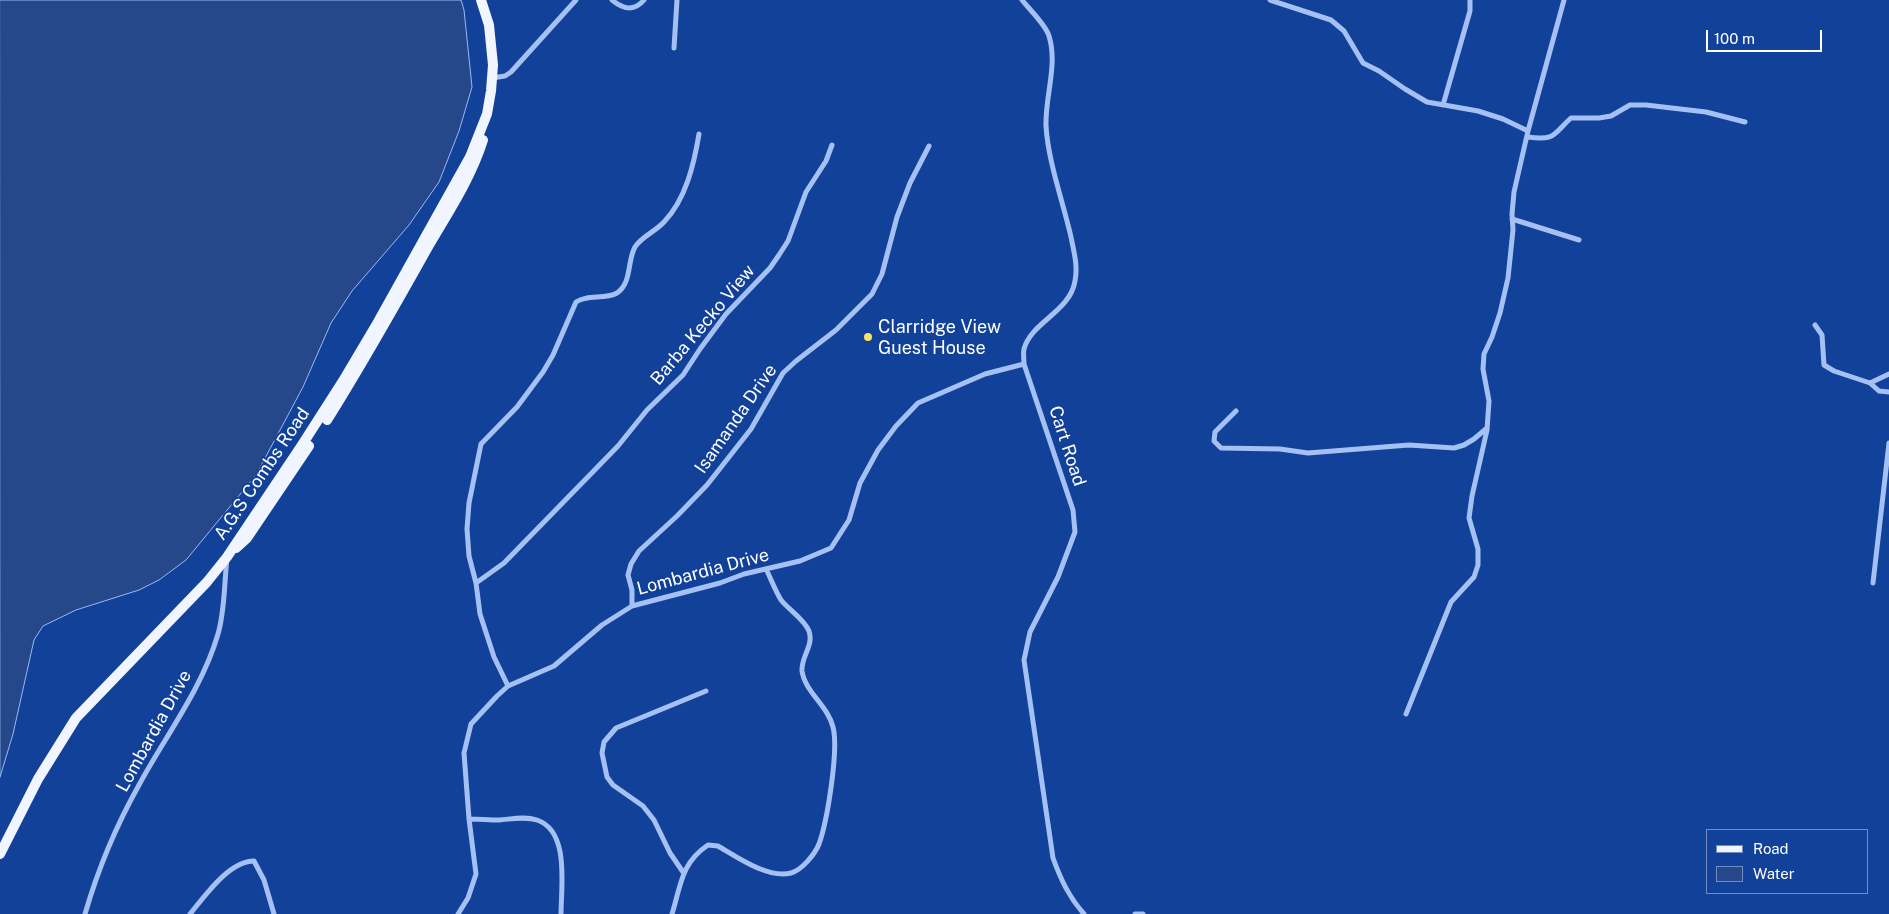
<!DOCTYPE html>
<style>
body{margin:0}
#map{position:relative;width:1889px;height:914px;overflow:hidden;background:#124199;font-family:"Public Sans",sans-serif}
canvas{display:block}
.legend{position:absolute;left:1706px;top:829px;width:162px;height:65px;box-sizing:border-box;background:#124199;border:1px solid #718dc2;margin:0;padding:6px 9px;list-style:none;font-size:15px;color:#fff}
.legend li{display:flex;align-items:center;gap:10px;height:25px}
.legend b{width:25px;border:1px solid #718dc2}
.scale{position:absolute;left:1706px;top:30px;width:116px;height:22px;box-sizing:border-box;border:2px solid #fff;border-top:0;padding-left:6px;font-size:15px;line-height:18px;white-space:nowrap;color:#fff;-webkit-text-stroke:4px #124199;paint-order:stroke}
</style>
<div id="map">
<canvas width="1889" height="914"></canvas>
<ul class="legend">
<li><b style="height:6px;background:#f1f5ff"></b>Road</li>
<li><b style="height:14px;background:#26488a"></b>Water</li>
</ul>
<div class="scale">100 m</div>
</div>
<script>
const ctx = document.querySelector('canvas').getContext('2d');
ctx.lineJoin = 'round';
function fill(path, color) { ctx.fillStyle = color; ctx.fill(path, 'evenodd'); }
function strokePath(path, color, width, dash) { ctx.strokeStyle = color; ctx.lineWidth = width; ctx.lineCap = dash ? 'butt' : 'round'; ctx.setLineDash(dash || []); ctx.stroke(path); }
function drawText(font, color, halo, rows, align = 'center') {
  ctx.font = font + ' "Public Sans",sans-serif'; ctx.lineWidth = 4; ctx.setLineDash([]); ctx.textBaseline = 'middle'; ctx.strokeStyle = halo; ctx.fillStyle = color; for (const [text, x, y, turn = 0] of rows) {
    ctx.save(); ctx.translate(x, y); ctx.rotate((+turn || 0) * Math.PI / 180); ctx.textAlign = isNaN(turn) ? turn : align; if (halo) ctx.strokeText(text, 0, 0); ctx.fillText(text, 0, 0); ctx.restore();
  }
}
const water = new Path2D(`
 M0,0H461L464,10L472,87L459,131L439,182L409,225L352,291L331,323L303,387L256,475L186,560L159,580L139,590L76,610L43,626L34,640L13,734L0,777Z`);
const minor = new Path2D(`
 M612,0C623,9 634,12 644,0
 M1022,0C1029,9 1046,25 1049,36C1058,65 1045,96 1046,126C1048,161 1063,202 1071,237C1074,252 1078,266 1075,281C1070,312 1031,322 1024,349C1023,354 1024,360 1024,364L1073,510L1075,532L1058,577L1030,632L1024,660L1053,858C1061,880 1069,897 1084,914
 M1270,0L1331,20L1344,31L1363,63L1379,71L1405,89L1427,102L1478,111L1503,119L1528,131
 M674,48L677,0
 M492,78L505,76L511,72L576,0
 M1443,105L1470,11V0
 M1528,137C1556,141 1553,134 1571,118H1599L1611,116L1630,105H1646L1706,112L1745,122
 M1512,219L1579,240
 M1815,325L1822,335L1824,365L1834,371L1870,383L1889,374
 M1870,383L1879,391L1889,392
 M1236,411L1215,432L1214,441L1221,448L1280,449L1308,453L1409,445L1454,448L1464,445L1474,439L1487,428
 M476,583L504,563L618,446L647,410L683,375L700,349L726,314L770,268L779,255L788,241L806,192L826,161L832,145
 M1873,583L1889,443
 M632,606V590L628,575L631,564L639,551L677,516L707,485L751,429L783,373L796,361L836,330L872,294L882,274L897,217L910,183L929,146
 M508,686L494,657L480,614L476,583L469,556L467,529L469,503L481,444L517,407L543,372L553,355L576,302C588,294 604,300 617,293C632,283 627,261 635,247C641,237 656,231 664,222C686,199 694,164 699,134
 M1406,714L1451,602L1474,577L1478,565V549L1469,518L1472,496L1487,430L1489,401L1483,369L1484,354L1492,337L1500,313L1508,278L1513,230L1512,214L1514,192L1528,131L1564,0
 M469,819C479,819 489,820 499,820C512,819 525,816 537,820C570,831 561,887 561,914
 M683,872L670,853L654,820L643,806L613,785L607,777L602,753L604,742L616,728L706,691
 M85,914C98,869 116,826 139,785C166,735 202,689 218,634C225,610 224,584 227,559
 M190,914C205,896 229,861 254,861L264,880L274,914
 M458,914L468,898L476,874L469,819L464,753L471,724L497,696L508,686L554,666L602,625L632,606L720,583L744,574L800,561L831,548L849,520L860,483L878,450L896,426L918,403L985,374L1024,364
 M672,914C681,885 681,863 708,845L718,846C737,857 768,879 791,873C802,870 815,854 819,844C827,822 839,750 833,727C828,706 805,692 802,671C801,656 814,646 809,631C804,619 789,610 781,600C775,590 771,579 766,569
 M1135,914H1143`);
const primary = new Path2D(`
 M327,420C363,363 396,304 429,245C449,211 471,178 483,140
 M236,548L247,538L309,446
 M0,854L38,779L76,718L207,582L227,557L302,445L343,381L378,322L470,157L487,114L491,91L493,65L489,25L481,0`);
const markers = [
 [868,337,5,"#ffe167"]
];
const streetNames = [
 ["Barba Kecko View",703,325,-50],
 ["Isamanda Drive",736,419,-55],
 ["Cart Road",1067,446,72],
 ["A.G.S Combs Road",262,474,-56],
 ["Lombardia Drive",703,572,-15],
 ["Lombardia Drive",154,731,-61]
];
const poiNames = [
 ["Clarridge View",878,327],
 ["Guest House",878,348]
];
fill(water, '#26488a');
strokePath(water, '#97baf7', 1);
strokePath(minor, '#a5c1f3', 5);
strokePath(primary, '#f1f5ff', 10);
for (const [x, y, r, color] of markers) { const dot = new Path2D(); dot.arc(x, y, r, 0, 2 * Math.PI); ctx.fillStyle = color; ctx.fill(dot); strokePath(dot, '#124199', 2); }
drawText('18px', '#fff', '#124199', streetNames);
drawText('18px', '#fff', '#124199', poiNames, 'left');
</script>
